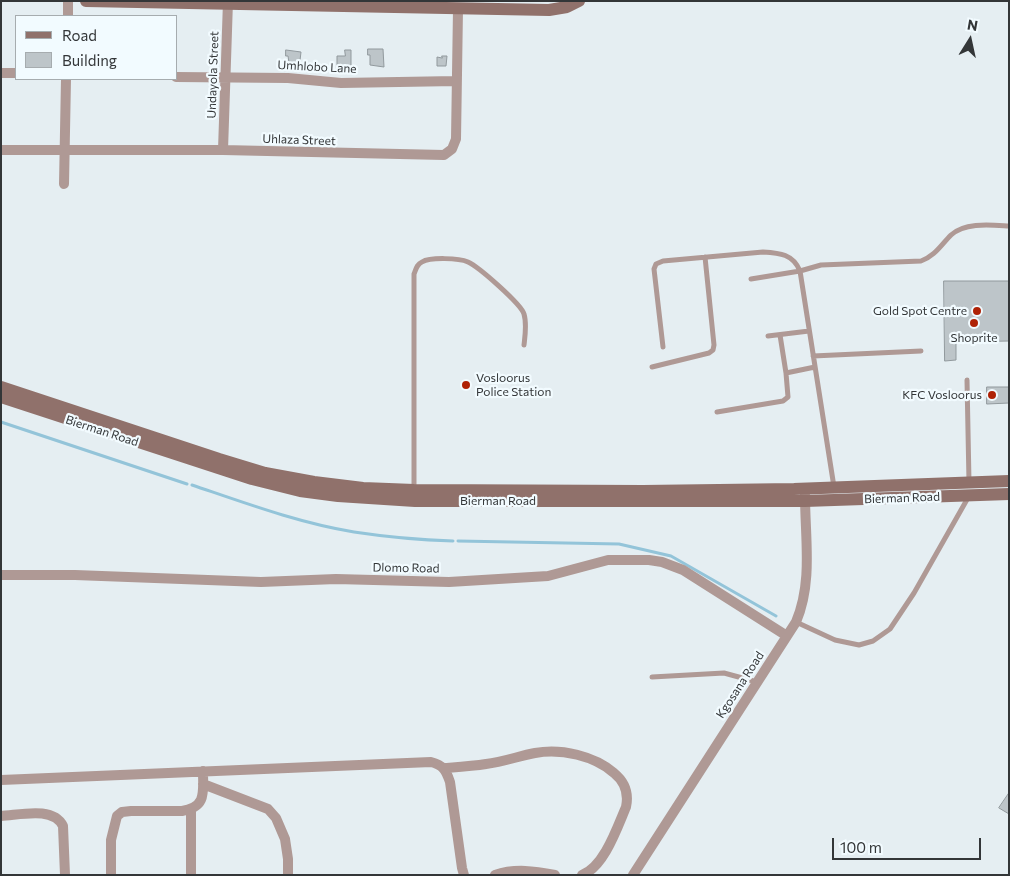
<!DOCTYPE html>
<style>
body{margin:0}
#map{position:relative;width:1010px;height:876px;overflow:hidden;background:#e5eef2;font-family:Commissioner,sans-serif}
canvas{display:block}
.frame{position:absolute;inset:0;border:2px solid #333638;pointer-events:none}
.legend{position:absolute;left:15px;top:15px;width:162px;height:65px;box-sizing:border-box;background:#f2fbff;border:1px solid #a6acaf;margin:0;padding:6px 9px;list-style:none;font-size:15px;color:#333638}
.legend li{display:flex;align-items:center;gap:10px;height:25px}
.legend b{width:25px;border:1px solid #a6acaf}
.north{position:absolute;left:945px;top:15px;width:50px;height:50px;-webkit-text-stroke:4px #f2fbff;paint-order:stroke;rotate:10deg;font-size:14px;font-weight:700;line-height:20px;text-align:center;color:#333638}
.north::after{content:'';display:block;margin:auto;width:18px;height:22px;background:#333638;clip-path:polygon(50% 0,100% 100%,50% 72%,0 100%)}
.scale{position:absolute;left:832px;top:838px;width:149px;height:22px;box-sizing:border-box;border:2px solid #333638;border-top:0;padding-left:6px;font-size:15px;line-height:18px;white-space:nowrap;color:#333638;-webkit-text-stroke:4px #f2fbff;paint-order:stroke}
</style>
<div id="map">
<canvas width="1010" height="876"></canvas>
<div class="frame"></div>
<ul class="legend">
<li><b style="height:6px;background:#90716b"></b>Road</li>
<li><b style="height:14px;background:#bdc5c9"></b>Building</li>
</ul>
<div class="north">N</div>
<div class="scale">100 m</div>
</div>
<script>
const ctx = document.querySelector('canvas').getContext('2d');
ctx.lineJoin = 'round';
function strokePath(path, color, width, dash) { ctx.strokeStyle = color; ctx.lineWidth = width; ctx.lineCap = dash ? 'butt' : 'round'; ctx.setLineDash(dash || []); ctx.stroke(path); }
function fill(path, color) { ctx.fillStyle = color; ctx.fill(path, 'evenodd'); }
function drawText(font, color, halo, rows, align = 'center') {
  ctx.font = font + ' Commissioner,sans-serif'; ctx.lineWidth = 4.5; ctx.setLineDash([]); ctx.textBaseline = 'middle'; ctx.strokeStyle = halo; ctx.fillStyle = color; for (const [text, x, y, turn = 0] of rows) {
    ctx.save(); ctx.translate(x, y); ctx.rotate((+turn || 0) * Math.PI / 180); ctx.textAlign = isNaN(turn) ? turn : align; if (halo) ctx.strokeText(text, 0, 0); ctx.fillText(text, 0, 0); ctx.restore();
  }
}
const stream = new Path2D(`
 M1,422L187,484
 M192,485C245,503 299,523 354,532C387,537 420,540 453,541
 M458,541L619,544L671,556L776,616`);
const building = new Path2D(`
 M368,49H383L384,67L370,65V55H368Z
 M286,50L301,52L299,69H290L288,56H286Z
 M345,50H351V68H346V66L337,68V56H345Z
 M442,56H447L446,66H437V57L442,58Z
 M944,281H1009V341L956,342V360L945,361Z
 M987,387H1009V403L987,404Z
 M1009,793V814L999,808Z`);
const lane = new Path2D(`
 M780,335L786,373L815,367
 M768,336L809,331
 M663,347L654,269L656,264L663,261L763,252C780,253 793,254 800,271L751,279
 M813,356L921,351
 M652,367L709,353L713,350L714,345L705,257
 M967,380L969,482
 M717,412L783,401L788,397L786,373
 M834,487L800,271L821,265L921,261C935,256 941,245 951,235C965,222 991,225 1009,226
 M414,489V274C416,269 417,264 422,262C430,257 459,258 468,262C479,267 521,304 524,314C527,324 525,336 524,345
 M796,622L835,640L859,645L873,641L890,629L914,593L969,496
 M652,677L724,673L757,682`);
const street = new Path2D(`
 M68,16V1
 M1,73H16
 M176,77L288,78L341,83L456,81
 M1,150H223L444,155L452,149L456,139L458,9
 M223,150L228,1
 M64,184L66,79
 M1,575H75L261,582L336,579L449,582L548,576L608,560H649L662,562L683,570L787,636
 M445,768C458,767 473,766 486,764C503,762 519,756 535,753C561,748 595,756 614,773C625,782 629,793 626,807C617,828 604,867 582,875
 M1,780L431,762C443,765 446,770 450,782L462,868L464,875
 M203,784L268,809L276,818L285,839L288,859V875
 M191,810V875
 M1,816C20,815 53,806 63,826L65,875
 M111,875V840L117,816L122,812L131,811H182C207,807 203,792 203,771
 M495,875C515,868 535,871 555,875
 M633,875L796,622C813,582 805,538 805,495`);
const secondary = new Path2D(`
 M86,1L549,10L567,7L579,1
 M1,387L219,459L265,473L314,482L363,488L414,490L643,491L794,489L1009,481
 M1,397L252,479L300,491L338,496L415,501H805L1009,494`);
const markers = [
 [977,311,5,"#af2206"],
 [974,323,5,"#af2206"],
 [466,385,5,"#af2206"],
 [992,395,5,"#af2206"]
];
const streetNames = [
 ["Umhlobo Lane",317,67,3],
 ["Undayola Street",213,75,-88],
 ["Uhlaza Street",299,140,2],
 ["Bierman Road",102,431,18],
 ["Bierman Road",902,498,-2],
 ["Bierman Road",498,501],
 ["Dlomo Road",406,568,1],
 ["Kgosana Road",740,685,-57]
];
const poiNames = [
 ["Gold Spot Centre",967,311],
 ["Shoprite",974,338,"center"],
 ["Vosloorus",476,378,"left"],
 ["Police Station",476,392,"left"],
 ["KFC Vosloorus",982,395]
];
strokePath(stream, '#93c4d9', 3);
fill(building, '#bdc5c9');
strokePath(building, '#91999d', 1);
strokePath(lane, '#af9995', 5);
strokePath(street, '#af9995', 10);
strokePath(secondary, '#90716b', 12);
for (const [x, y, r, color] of markers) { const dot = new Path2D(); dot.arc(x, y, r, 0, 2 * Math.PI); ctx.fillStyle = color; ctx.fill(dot); strokePath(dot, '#f2fbff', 2); }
drawText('12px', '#333638', '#f2fbff', streetNames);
drawText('12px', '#333638', '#f2fbff', poiNames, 'right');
</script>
